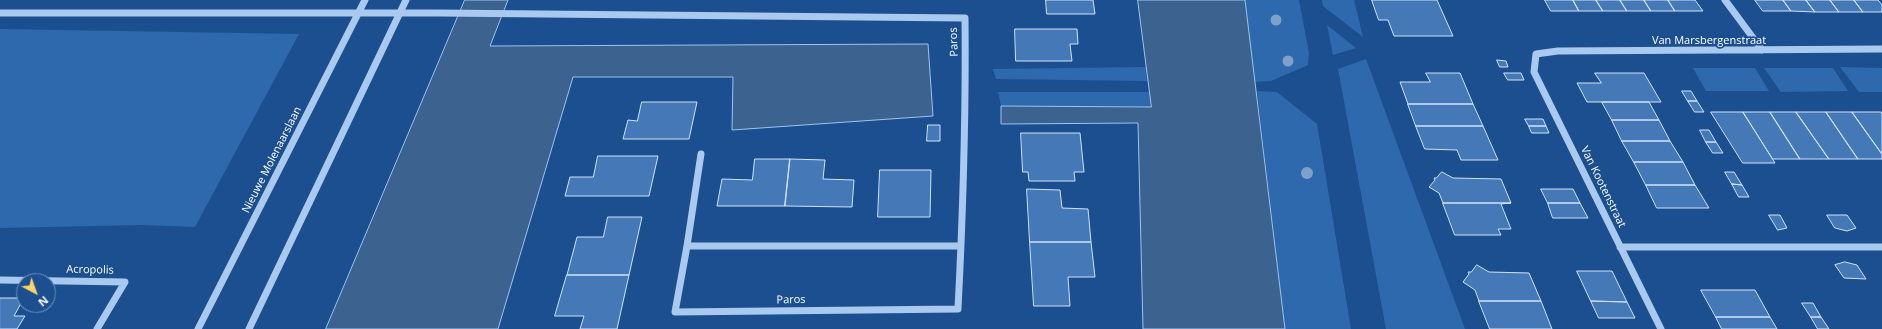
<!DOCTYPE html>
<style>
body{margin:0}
#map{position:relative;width:1882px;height:329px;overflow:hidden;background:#1b4f8f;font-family:"Open Sans",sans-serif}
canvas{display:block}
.north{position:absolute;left:16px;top:273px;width:40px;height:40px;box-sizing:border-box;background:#1b4f8f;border:1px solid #7695bc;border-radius:50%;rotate:139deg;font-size:11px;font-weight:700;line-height:16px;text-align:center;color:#fff}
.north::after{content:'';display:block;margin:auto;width:14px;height:18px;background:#ffd166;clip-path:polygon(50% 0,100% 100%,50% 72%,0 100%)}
</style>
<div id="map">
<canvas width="1882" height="329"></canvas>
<div class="north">N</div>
</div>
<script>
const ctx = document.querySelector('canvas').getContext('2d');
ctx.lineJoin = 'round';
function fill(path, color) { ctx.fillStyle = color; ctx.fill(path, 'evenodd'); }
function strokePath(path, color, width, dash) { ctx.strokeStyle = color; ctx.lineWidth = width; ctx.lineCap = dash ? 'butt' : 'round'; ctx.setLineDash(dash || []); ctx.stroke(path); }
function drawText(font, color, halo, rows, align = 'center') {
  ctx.font = font + ' "Open Sans",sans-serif'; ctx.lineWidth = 3.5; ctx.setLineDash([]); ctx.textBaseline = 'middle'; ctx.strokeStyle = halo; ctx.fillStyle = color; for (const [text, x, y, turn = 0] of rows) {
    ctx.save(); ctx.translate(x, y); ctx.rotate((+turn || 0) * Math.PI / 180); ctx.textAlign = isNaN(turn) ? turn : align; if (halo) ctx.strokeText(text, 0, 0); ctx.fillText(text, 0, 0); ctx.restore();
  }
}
const green = new Path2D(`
 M1245,0H1299L1309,53L1308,65L1271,81L1254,82Z
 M1322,0H1354L1363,37L1323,6Z
 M1327,25L1356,48L1333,55Z
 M0,29L299,34L195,227L142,225L0,228Z
 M1366,59L1465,329H1386L1338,69Z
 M1146,67L1147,81L996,79L993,69Z
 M1840,67L1882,68V92H1859Z
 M1693,68H1755L1769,91H1706Z
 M1764,68H1833L1848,91L1781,92Z
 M1257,91L1277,92L1317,124L1351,329H1285Z
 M998,92H1149L1151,107L1001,106Z`);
const water = new Path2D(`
 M465,0H508L490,46L928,44L933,116L732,130L733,77H573L498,329H326Z
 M1138,0H1245L1285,329H1143L1138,123L1001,124V106L1151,107Z`);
const building = new Path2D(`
 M1046,0H1093L1095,14H1047Z
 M1372,0H1437L1453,36H1394L1388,20H1379Z
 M1545,0H1573L1579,11H1551Z
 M1573,0H1596L1603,11H1579Z
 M1596,0H1620L1627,11H1603Z
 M1620,0H1644L1651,11H1627Z
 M1644,0H1668L1675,11H1651Z
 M1668,0H1695L1703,11H1675Z
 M1755,0H1783L1791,11H1763Z
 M1783,0H1806L1815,12L1791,11Z
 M1806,0H1830L1839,12H1815Z
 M1830,0H1854L1863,12H1839Z
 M1854,0H1878L1882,5V12H1863Z
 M1015,29H1077L1078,44H1070L1072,61H1016Z
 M1497,60L1506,61L1508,67H1500Z
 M1426,73H1460L1473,104H1408L1400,82H1430Z
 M1504,73H1521L1524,80H1508Z
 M1595,73H1644L1661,102H1587L1577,83H1601Z
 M1682,91H1691L1697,101H1688Z
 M1688,101H1697L1704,112H1695Z
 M642,102H697L689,139H623L628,120L637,121Z
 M1602,102H1649L1659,120H1612Z
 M1408,104H1473L1483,126H1416Z
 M1711,112H1743L1775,163H1743Z
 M1743,112H1770L1800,159H1773Z
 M1770,112H1796L1829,159H1800Z
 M1796,112H1826L1858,159H1829Z
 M1826,112H1852L1882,154V159H1858Z
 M1852,112H1881L1882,114V154Z
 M1525,119H1543L1546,126H1529Z
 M1612,120H1659L1670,141H1622Z
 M928,125H940V141H927Z
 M1416,126H1483L1498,160H1461L1457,150L1425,149Z
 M1529,126H1546L1549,133H1532Z
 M1700,130H1709L1716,142H1706Z
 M1021,133H1080L1084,172H1074L1075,181H1029L1028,172H1023Z
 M1622,141H1670L1683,162H1634Z
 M1706,142H1716L1723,153H1713Z
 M598,156H658L649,196H565L570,177H593Z
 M755,159H790L785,206H717L722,179L752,180Z
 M790,159L825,160L823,179L854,180L852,207L785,206Z
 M1634,162H1683L1695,185H1646Z
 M880,170H931L930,217H878Z
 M1442,172L1453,178L1501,179L1511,203H1443L1439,193L1429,187L1435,180L1434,178H1436Z
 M1725,172H1734L1742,185L1732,184Z
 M1732,184L1742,185L1749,197H1739Z
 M1646,185H1695L1709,208H1657Z
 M1027,189L1060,190L1062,208L1088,209L1091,242H1030Z
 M1541,189H1573L1580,203H1548Z
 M1443,203H1511L1501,204L1511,229H1498L1501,235H1455Z
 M1548,203H1580L1588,218H1553Z
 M1769,215H1780L1787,228L1778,230Z
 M1827,215H1847L1856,228L1847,231L1835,228Z
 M608,217H642L629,275H567L577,237H603Z
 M1030,242H1091L1095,277H1068L1070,306H1034Z
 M1845,262L1857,265L1866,279L1844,278L1835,265Z
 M1477,265L1489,272L1529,273L1541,301H1479L1475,290L1463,282L1469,274L1468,272H1471Z
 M1577,271H1612L1627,302L1591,301Z
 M567,275H629L617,329H580L584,316H555Z
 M1701,290H1755L1770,317H1716Z
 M0,298H24L14,316H25L17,329H0Z
 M1479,301H1541L1552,329H1490Z
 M1591,301L1627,302L1635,318H1599Z
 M1802,303H1813L1821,317H1811Z
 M1716,317H1770L1777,329H1722Z
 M1811,317H1821L1829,329H1818Z`);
const minor = new Path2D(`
 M1725,0L1762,50
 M0,13H439L965,18C966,115 963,212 958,309L675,312L687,246H961
 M687,246L701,154
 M1620,247H1882
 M0,280L125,282L97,329
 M198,329L365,0
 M249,329L406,0
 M1661,329L1534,72L1536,54L1558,51L1882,49`);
const trees = [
 [1276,20,5.5],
 [1288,61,5.5],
 [1307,173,6]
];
const streetNames = [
 ["Van Marsbergenstraat",1709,41],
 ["Paros",954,42,-92],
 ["Nieuwe Molenaarslaan",272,160,-63],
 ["Van Kootenstraat",1603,187,64],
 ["Acropolis",90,270,1],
 ["Paros",791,300,-1]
];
fill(green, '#2e69ad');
fill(water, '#3c6290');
strokePath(water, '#9cc4f0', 1);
fill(building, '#4478b7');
strokePath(building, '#cfe3fa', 1);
strokePath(minor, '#a9c9ee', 7);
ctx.fillStyle = '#7ea0ca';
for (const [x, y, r] of trees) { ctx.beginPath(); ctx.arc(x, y, r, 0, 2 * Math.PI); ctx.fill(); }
drawText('11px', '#fff', '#1b4f8f', streetNames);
</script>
